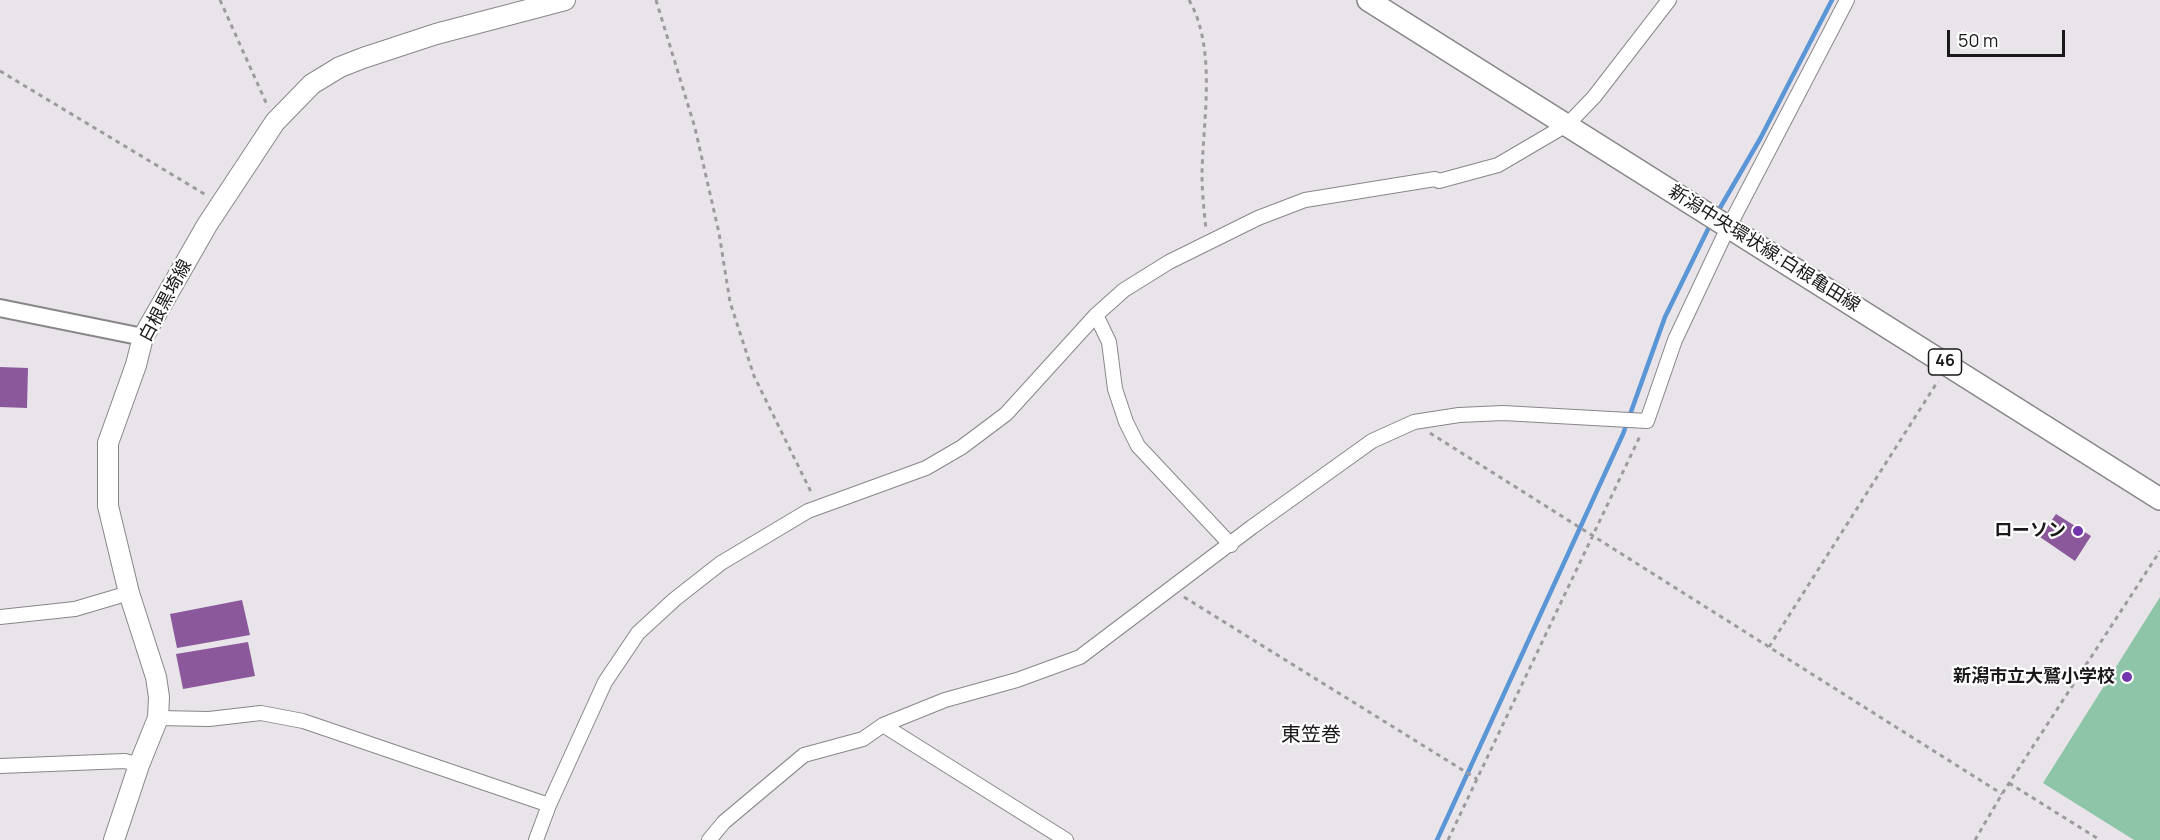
<!DOCTYPE html>
<meta charset="utf-8">
<style>
body{margin:0}
#map{position:relative;width:2160px;height:840px;overflow:hidden;background:#e8e4e9;font-family:Manrope,sans-serif}
canvas{display:block}
.scale{position:absolute;left:1947px;top:30px;width:118px;height:27px;box-sizing:border-box;border:3px solid #1a181a;border-top:0;padding-left:8px;font-size:18px;line-height:21px;white-space:nowrap;color:#1a181a;-webkit-text-stroke:4px #fff;paint-order:stroke}
</style>
<div id="map">
<canvas width="2160" height="840"></canvas>
<div class="scale">50 m</div>
</div>
<script>
const ctx = document.querySelector('canvas').getContext('2d');
ctx.lineJoin = 'round';
function fill(path, color) { ctx.fillStyle = color; ctx.fill(path, 'evenodd'); }
function strokePath(path, color, width, dash) { ctx.strokeStyle = color; ctx.lineWidth = width; ctx.lineCap = dash ? 'butt' : 'round'; ctx.setLineDash(dash || []); ctx.stroke(path); }
function drawText(font, color, halo, rows, align = 'center') {
  ctx.font = font + ' Manrope,"Noto Sans JP",sans-serif'; ctx.lineWidth = 4.5; ctx.setLineDash([]); ctx.textBaseline = 'middle'; ctx.strokeStyle = halo; ctx.fillStyle = color; for (const [text, x, y, turn = 0] of rows) {
    ctx.save(); ctx.translate(x, y); ctx.rotate((+turn || 0) * Math.PI / 180); ctx.textAlign = isNaN(turn) ? turn : align; if (halo) ctx.strokeText(text, 0, 0); ctx.fillText(text, 0, 0); ctx.restore();
  }
}
const green = new Path2D(`
 M2160,597V840H2134L2043,783Z`);
const stream = new Path2D(`
 M1717,213L1760,139L1832,0
 M1437,840L1623,434L1665,317L1711,223`);
const building = new Path2D(`
 M0,367L28,368L27,408L0,407Z
 M2056,514L2091,536L2075,561L2040,537Z
 M242,600L250,635L177,648L170,614Z
 M248,642L255,676L183,689L176,654Z`);
const path = new Path2D(`
 M220,0L268,107
 M656,0L695,128L719,233L730,302L754,376L812,494
 M1189,0C1217,49 1203,119 1202,174C1202,192 1204,211 1206,229
 M0,71L206,195
 M1430,433L2002,794
 M1184,597L1477,779
 M1769,647L1938,381
 M2009,783L2100,840
 M1448,840L1641,434
 M1975,840L2002,794L2160,551`);
const minor = new Path2D(`
 M1096,315L1109,342L1115,389L1126,422L1138,446L1231,545
 M0,617L75,609L129,593
 M158,718L209,719L261,713L303,721L549,805
 M883,725L1066,840
 M0,766L125,761L139,765
 M536,840L549,805L605,682L638,633L675,599L721,563L808,511L926,468L962,447L1006,414L1096,315L1124,290L1169,262L1258,218L1305,200L1435,179L1439,181L1498,165L1568,124L1594,97L1669,0
 M709,840L724,822L804,755L863,739L883,725L945,700L1017,680L1080,657L1252,527L1372,441L1414,422L1459,415L1503,413L1647,421L1675,340L1723,238L1847,0`);
const tertiary = new Path2D(`
 M0,308L143,337`);
const secondary = new Path2D(`
 M114,840L139,765L158,718L159,697L156,677L129,593L108,506V443L136,365L143,337L207,225L275,122L312,84L340,67L363,58L436,34L565,0`);
const primary = new Path2D(`
 M1368,0L2160,499`);
const markers = [
 [2078,531,6,"#7235ab"],
 [2127,677,6,"#7235ab"]
];
const shields = [
 [1945,362,33]
];
const shieldNames = [
 ["46",1945,362]
];
const streetNames = [
 ["新潟中央環状線;白根亀田線",1764,249,32],
 ["白根黒埼線",166,301,-62]
];
const poiNames = [
 ["ローソン",2066,531],
 ["新潟市立大鷲小学校",2115,677]
];
const neighbourhoodNames = [
 ["東笠巻",1311,735]
];
fill(green, '#8ec5a8');
strokePath(stream, '#5a96d6', 4.5);
fill(building, '#8a589b');
strokePath(minor, '#89868a', 16);
strokePath(tertiary, '#89868a', 20);
strokePath(secondary, '#89868a', 22);
strokePath(primary, '#89868a', 24);
strokePath(path, '#9e9b9f', 3, [4.5, 4.5]);
strokePath(minor, '#fff', 14);
strokePath(tertiary, '#fff', 16);
strokePath(secondary, '#fff', 20);
strokePath(primary, '#fff', 21);
for (const [x, y, r, color] of markers) { const dot = new Path2D(); dot.arc(x, y, r, 0, 2 * Math.PI); ctx.fillStyle = color; ctx.fill(dot); strokePath(dot, '#fff', 2); }
for (const [x, y, w] of shields) { const box = new Path2D(); box.roundRect(x - w / 2, y - 13, w, 26, 4.5); ctx.fillStyle = '#fff'; ctx.fill(box); strokePath(box, '#1a181a', 1.5); }
drawText('bold 16px', '#1a181a', null, shieldNames);
drawText('18px', '#1a181a', '#fff', streetNames);
drawText('bold 18px', '#1a181a', '#fff', poiNames, 'right');
drawText('20px', '#1a181a', '#fff', neighbourhoodNames);
</script>
